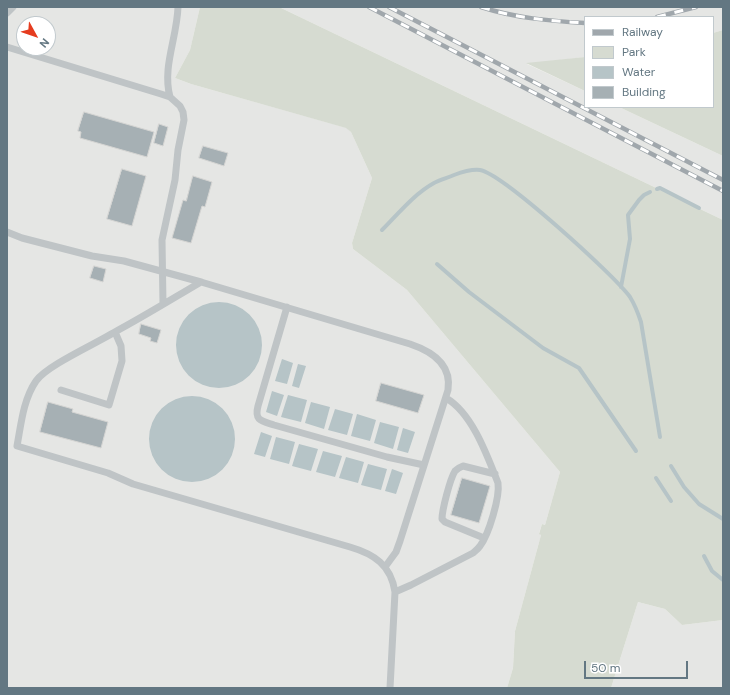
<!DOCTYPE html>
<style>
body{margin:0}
#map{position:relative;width:730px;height:695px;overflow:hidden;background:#f4f4f0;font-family:"DM Sans",sans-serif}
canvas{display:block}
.frame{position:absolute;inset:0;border:8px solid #637782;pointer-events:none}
.legend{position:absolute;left:584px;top:16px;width:130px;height:92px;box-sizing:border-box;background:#fff;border:1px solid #c1c9cd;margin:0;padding:5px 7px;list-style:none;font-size:12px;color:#637782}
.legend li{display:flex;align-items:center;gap:8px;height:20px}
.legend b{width:20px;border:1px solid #c1c9cd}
.north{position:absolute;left:16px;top:16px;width:40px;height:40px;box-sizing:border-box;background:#fff;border:1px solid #c1c9cd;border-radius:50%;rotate:130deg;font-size:11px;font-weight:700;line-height:16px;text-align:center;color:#637782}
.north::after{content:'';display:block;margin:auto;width:14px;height:18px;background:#e53c1f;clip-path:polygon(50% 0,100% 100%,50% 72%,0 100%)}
.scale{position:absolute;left:584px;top:661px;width:104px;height:18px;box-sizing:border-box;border:2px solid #637782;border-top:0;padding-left:5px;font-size:12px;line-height:14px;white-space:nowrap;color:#637782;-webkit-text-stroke:3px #fff;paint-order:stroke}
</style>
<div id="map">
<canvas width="730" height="695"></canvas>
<div class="frame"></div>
<ul class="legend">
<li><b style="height:5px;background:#a0a7ac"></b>Railway</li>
<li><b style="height:11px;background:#d6dbd1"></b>Park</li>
<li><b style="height:11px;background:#b6c4c7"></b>Water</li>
<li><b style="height:11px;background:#a6b0b4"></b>Building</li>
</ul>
<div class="north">N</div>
<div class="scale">50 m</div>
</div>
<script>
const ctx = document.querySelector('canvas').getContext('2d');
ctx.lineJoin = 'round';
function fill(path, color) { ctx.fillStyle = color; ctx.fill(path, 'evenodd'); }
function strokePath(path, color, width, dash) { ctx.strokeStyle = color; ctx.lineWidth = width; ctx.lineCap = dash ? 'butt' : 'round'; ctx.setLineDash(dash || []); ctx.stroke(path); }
const built = new Path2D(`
 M7,7H200L190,50L175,78L191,84L347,128L351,132L372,178L352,243L353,249L407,290L560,472L545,525L542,524L539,533L541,535L515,631L513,668L507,688H7ZM24,24H48V48H24Z
 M279,7H723V30L713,33V17H585V57L527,64L585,91V107H619L723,156V220Z
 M638,602L665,609L682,625L723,620V688H611Z`);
const green = new Path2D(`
 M200,7H279L723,220V620L682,625L665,609L638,602L611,688H507L513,668L515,631L541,535L539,534L542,524L545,525L560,472L407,290L353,249L352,243L372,178L351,132L346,128L191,84L175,78L190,50Z
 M723,30V156L619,107H713V33Z
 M585,57V91L526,63Z`);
const water = new Path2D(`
 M176 345a43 43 0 1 1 86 0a43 43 0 1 1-86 0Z
 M282,359L293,363L287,384L275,381Z
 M298,364L306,366L299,388L292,386Z
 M272,391L284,395L277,416L266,412Z
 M288,395L307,400L301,422L281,417Z
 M149 439a43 43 0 1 1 86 0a43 43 0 1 1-86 0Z
 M311,402L330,407L324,429L305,423Z
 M335,409L353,414L347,435L328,430Z
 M357,414L376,420L370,441L351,436Z
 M380,422L399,427L393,449L374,443Z
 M403,428L415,432L408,453L397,450Z
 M261,432L272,436L265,457L254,454Z
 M276,437L295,442L289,464L270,459Z
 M299,444L318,449L311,471L292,466Z
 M323,451L342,456L335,477L316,472Z
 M346,457L364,462L358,483L339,478Z
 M368,464L387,469L381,490L361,485Z
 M392,469L403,473L396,494L385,491Z`);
const stream = new Path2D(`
 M657,189L660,188L699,208
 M382,230C398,214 414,194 434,183C440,180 447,178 454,175C462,172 471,169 480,170C503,174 614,275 630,297C635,305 638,313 641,322L660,437
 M437,264L469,292L543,348L579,368L636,451
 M621,287L630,239L628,215L639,200L644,195L650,192
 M671,466L684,487L699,504L723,519
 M656,478L671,501
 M704,556L712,571L723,580`);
const building = new Path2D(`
 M84,112L154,132L147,157L80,138L81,132L78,131Z
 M159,124L168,127L163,146L154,143Z
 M203,146L228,153L224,166L199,158Z
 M122,169L146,176L132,226L107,219Z
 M193,176L212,182L205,207L202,206L191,243L172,238L183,200L186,201Z
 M94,266L106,269L103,282L90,278Z
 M141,324L161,330L157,343L150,341L151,338L139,334Z
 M381,383L424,395L418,413L376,401Z
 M48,402L73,409L72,412L108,422L101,448L40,432Z
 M462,478L490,486L479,523L451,515Z`);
const service = new Path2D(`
 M7,13L13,7
 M7,47L161,94L170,97L180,106L183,112L184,120L178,150L175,180L162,240L163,304
 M170,97C162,67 177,38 178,7
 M7,232L22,238L92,256L124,261L201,282
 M287,307L258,406C254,421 262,421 274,425L387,457L424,465
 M61,390L109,405L122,361L121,346L115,332
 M484,538L445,522L442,519C442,510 450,479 455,471C457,469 460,467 463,466L495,474
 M385,567L396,552L400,541L448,390C452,364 431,351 410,344L201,282C172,299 143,317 113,333C95,344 46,366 36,381C23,400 21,425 17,446L108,473L133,484L350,547C374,554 391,565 395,592L390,688
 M395,592L411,585L473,553C475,551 478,549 480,546C489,534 500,497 498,483C487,455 472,413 446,398`);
const rail = new Path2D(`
 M369,7L723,191
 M389,7L723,180
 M481,7C515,18 550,21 585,23
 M657,17L696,7`);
fill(built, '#e5e6e4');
fill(green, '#d6dbd1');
fill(water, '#b6c4c7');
strokePath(stream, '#b6c4c7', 4);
fill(building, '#a6b0b4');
strokePath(building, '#d5d5d3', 1);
strokePath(service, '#bfc4c6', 7);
strokePath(rail, '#a0a7ac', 4.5);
strokePath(rail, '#fff', 3, [9]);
</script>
